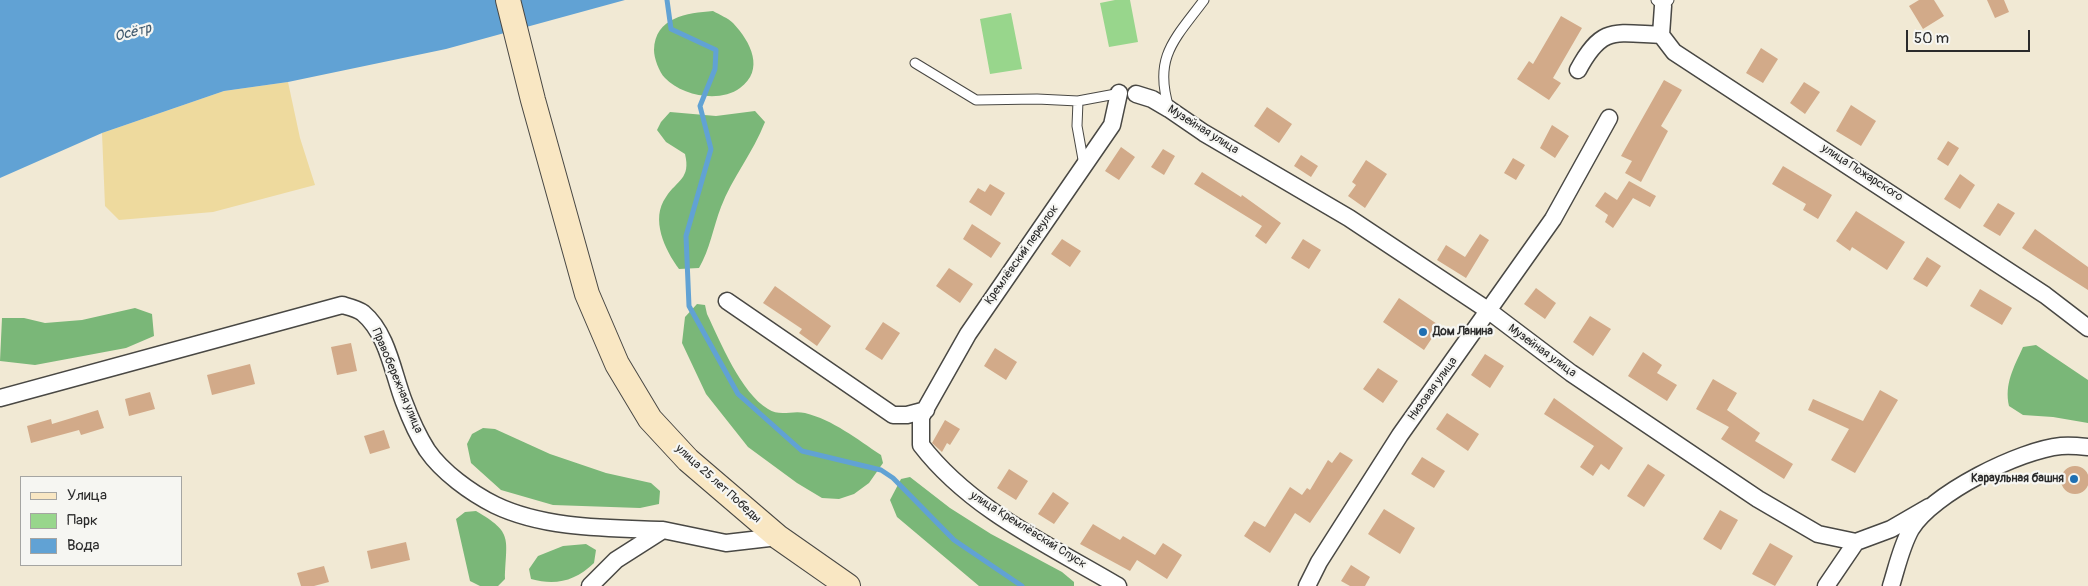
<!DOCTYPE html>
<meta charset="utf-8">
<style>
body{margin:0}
#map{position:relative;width:2088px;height:586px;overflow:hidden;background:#f1e9d4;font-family:Pangolin,sans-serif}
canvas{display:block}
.legend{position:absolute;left:20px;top:476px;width:162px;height:90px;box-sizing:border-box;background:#f6f6f2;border:1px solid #a5a5a2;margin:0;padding:6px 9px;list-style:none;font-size:15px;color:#2b2b2b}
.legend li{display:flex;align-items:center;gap:10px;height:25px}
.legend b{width:25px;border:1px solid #a5a5a2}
.scale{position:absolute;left:1906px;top:30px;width:124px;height:22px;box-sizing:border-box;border:2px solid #2b2b2b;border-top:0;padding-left:6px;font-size:15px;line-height:18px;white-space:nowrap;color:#2b2b2b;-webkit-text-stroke:4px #f6f6f2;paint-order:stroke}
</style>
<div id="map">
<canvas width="2088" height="586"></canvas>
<ul class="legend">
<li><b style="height:6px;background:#f9e7c3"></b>Улица</li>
<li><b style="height:14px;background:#98d68c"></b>Парк</li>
<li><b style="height:14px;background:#61a2d4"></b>Вода</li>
</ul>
<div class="scale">50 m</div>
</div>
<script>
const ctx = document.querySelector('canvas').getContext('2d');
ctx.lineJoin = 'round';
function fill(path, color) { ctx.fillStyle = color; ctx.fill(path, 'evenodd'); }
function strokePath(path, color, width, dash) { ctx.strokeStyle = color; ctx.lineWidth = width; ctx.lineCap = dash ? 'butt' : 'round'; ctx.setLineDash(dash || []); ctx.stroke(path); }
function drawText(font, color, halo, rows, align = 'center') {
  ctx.font = font + ' Pangolin,sans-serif'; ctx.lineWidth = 4.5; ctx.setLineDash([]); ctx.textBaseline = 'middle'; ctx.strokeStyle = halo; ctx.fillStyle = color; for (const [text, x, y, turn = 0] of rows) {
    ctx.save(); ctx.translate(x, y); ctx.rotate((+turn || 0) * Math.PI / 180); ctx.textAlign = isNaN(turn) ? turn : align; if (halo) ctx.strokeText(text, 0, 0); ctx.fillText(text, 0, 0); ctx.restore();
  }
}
const green = new Path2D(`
 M1115,0H1130L1138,42L1109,47L1100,3Z
 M1011,13L1022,69L990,74L980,19Z`);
const forest = new Path2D(`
 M713,11C720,15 728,18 733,23C751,42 765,70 740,88C720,103 682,96 665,78C659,72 654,58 654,50C655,17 687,13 713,11Z
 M755,111L765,122C753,153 732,178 721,207C713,228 710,249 699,268L679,269C665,250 650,219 666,197C677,180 691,179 685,154L666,142L657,130L661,122L670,112L716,116Z
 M697,304L705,305L707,314C720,341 741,393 768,409C780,417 792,410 805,413C833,420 857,439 881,455L883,463L869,483L854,494L839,499L822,498L797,483L748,447L706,394L682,343L685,317Z
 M135,308L152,314L154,336L126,348L35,365L0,361L2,318H24L45,323L82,320Z
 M2036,345L2088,380V423L2053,417L2023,415L2009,406C2004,384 2014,367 2023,347Z
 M483,428L495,429L550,454L606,473L651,483L660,491L659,504L640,508L553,505L501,490L471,463L467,444L472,434Z
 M910,477L950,508L991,534L1062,572L1074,582V586H979L897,517L890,500L901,479Z
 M476,511C514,533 506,538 505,579L498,586H480L470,581L456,519L465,512Z
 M586,544L596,550L594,563C575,581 556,586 531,579L529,569L538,556L563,546Z`);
const sand = new Path2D(`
 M288,82L300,138L315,185L213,212L119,220L105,206L102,133L224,91Z`);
const water = new Path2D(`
 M0,0H625L446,49L288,82L224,91L102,133L0,178Z`);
const stream = new Path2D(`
 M667,0L671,29L716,50L715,69L700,106L711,149L686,236L689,306L738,394L802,451L881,470L893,478L954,540L1022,586`);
const building = new Path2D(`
 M1919,0H1934L1944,16L1923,29L1909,6Z
 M1987,0H2004L2009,12L1995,18Z
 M1561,16L1582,28L1553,78L1561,83L1549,100L1517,79L1529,61L1533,64Z
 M1761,48L1778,59L1763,83L1746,73Z
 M1664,80L1682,90L1661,126L1668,131L1641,182L1625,173L1632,161L1621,156Z
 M1804,82L1820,92L1805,114L1790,103Z
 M1851,105L1876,121L1861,146L1836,131Z
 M1267,107L1292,124L1279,143L1254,126Z
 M1552,125L1569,136L1555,158L1540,148Z
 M1948,141L1959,148L1948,166L1937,159Z
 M1121,147L1135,157L1119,180L1105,171Z
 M1163,149L1175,156L1164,175L1151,167Z
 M1301,155L1318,166L1311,177L1294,166Z
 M1513,158L1525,165L1516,180L1504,173Z
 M1366,160L1387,174L1365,208L1348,196L1356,185L1352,182Z
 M1783,166L1832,195L1818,219L1803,210L1806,204L1772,184Z
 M1202,172L1241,197L1242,195L1281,223L1266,244L1255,236L1262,226L1194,184Z
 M1960,174L1975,185L1960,209L1944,199Z
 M1629,181L1656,196L1650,207L1633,198L1613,228L1605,222L1608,215L1595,206L1605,192L1617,200Z
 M990,184L1005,193L991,216L969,202L978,188L985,192Z
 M1998,203L2015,213L2000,236L1983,226Z
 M1856,211L1905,242L1887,270L1852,247L1850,251L1836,241Z
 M972,224L1001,243L991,258L963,239Z
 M2035,229L2088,267V290L2022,248Z
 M1480,234L1489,240L1466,278L1437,260L1446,245L1465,257Z
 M1062,239L1081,251L1070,267L1051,254Z
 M1303,239L1321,250L1309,269L1291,258Z
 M1927,257L1941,266L1927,287L1913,279Z
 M949,268L973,284L960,303L936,286Z
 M775,286L831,326L817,346L799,333L802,329L763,303Z
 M1536,288L1556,303L1545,319L1524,304Z
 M1980,289L2012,308L2002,325L1970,306Z
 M1399,298L1440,326L1424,350L1383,322Z
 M1590,316L1611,329L1593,356L1573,342Z
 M883,322L900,333L882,360L865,349Z
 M351,343L357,371L337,375L331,347Z
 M995,348L1017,362L1006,380L984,366Z
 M1643,352L1662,365L1657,373L1677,385L1667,401L1628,376Z
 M1485,354L1504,366L1490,388L1471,375Z
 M250,364L255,384L212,395L207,375Z
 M1378,368L1398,381L1383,403L1363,389Z
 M1713,379L1737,393L1727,410L1760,433L1755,441L1793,464L1784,479L1721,439L1729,427L1696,409Z
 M1880,390L1898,400L1855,473L1831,460L1849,429L1808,410L1813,399L1863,421Z
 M150,392L155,409L129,416L125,399Z
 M1554,398L1623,448L1609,470L1601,464L1593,476L1580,467L1594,446L1544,414Z
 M98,410L104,428L81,435L79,430L31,443L27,426L51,419L52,424Z
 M1447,413L1479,434L1468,451L1436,429Z
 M945,420L960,429L950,445L947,443L942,452L932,443Z
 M384,430L390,448L370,454L364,436Z
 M1340,452L1353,460L1310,523L1295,513L1270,553L1244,536L1254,521L1265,527L1290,487L1302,495L1307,488L1310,490L1328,460L1332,463Z
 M1422,457L1445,471L1434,488L1411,474Z
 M1648,464L1665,475L1644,507L1627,496Z
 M2061 480a14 14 0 1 1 28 0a14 14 0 1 1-28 0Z
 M1009,469L1028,481L1016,500L997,488Z
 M1053,492L1069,503L1054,524L1038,514Z
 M1384,509L1415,528L1400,554L1368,534Z
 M1720,510L1738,520L1721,550L1703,539Z
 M1093,524L1120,540L1123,536L1155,555L1163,543L1182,555L1167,579L1137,560L1130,571L1080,544Z
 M406,542L410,560L371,569L367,551Z
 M1770,543L1793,556L1775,586L1752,574Z
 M1351,565L1370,577L1365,586H1350L1341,581Z
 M324,566L329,582L314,586H301L297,573Z`);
const lane = new Path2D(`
 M1656,0L1663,6L1669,0
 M915,63L976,100L1037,99L1078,101L1121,93
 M1078,101L1077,126L1084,165
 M1169,108C1153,57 1175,39 1204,0`);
const street = new Path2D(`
 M1663,6L1661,35L1674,52L2045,295L2088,328
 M1578,70C1602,25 1615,33 1661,35
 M1136,94L1152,99L1169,109L1204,133L1349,218L1489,311L1571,373L1758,499L1818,534L1856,542L1891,529L1929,507
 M727,301L893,415H907L926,410
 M0,398L342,305C349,307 358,309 363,313C388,334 393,374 404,402C410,418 418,436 427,450C442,472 471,493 495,505C545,529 608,528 663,530
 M590,586L616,560L663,530L726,543L778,537
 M1118,586C1049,545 971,510 921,445V417L968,334L1112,125L1119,93
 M1307,586L1319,562L1400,435L1553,219L1609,118
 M1826,586L1856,542
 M1891,586C1897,567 1901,547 1911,529C1933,493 2020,450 2061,446C2070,445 2079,446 2088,447`);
const secondary = new Path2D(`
 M508,0L533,100L587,294L617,364L650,419L688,460L778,537L848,586`);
const markers = [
 [1423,332,5,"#1f6fb2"],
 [2074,479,5,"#1f6fb2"]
];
const streetNames = [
 ["Музейная улица",1203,130,32],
 ["улица Пожарского",1862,173,33],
 ["Кремлёвский переулок",1022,255,-55],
 ["Музейная улица",1542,351,36],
 ["Правобережная улица",397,381,67],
 ["Низовая улица",1433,389,-54],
 ["улица 25 лет Победы",718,484,42],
 ["улица Кремлёвский Спуск",1028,530,32]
];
const poiNames = [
 ["Дом Ланина",1433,332],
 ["Караульная башня",2064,479,"right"]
];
const waterNames = [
 ["Осётр",133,33,-14]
];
fill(green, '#98d68c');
fill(forest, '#7ab778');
fill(sand, '#eeda9e');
fill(water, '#61a2d4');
strokePath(stream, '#61a2d4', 5);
fill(building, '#d2aa89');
strokePath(lane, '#494844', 11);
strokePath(street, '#494844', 19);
strokePath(secondary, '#494844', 26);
strokePath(lane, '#fff', 9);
strokePath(street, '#fff', 16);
strokePath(secondary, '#f9e7c3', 24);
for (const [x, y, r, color] of markers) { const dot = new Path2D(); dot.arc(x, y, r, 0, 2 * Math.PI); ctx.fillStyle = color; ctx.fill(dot); strokePath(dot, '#f6f6f2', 2); }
drawText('12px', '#2b2b2b', '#f6f6f2', streetNames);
drawText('bold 12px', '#2b2b2b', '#f6f6f2', poiNames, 'left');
drawText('italic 14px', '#415b6f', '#f6f6f2', waterNames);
</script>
